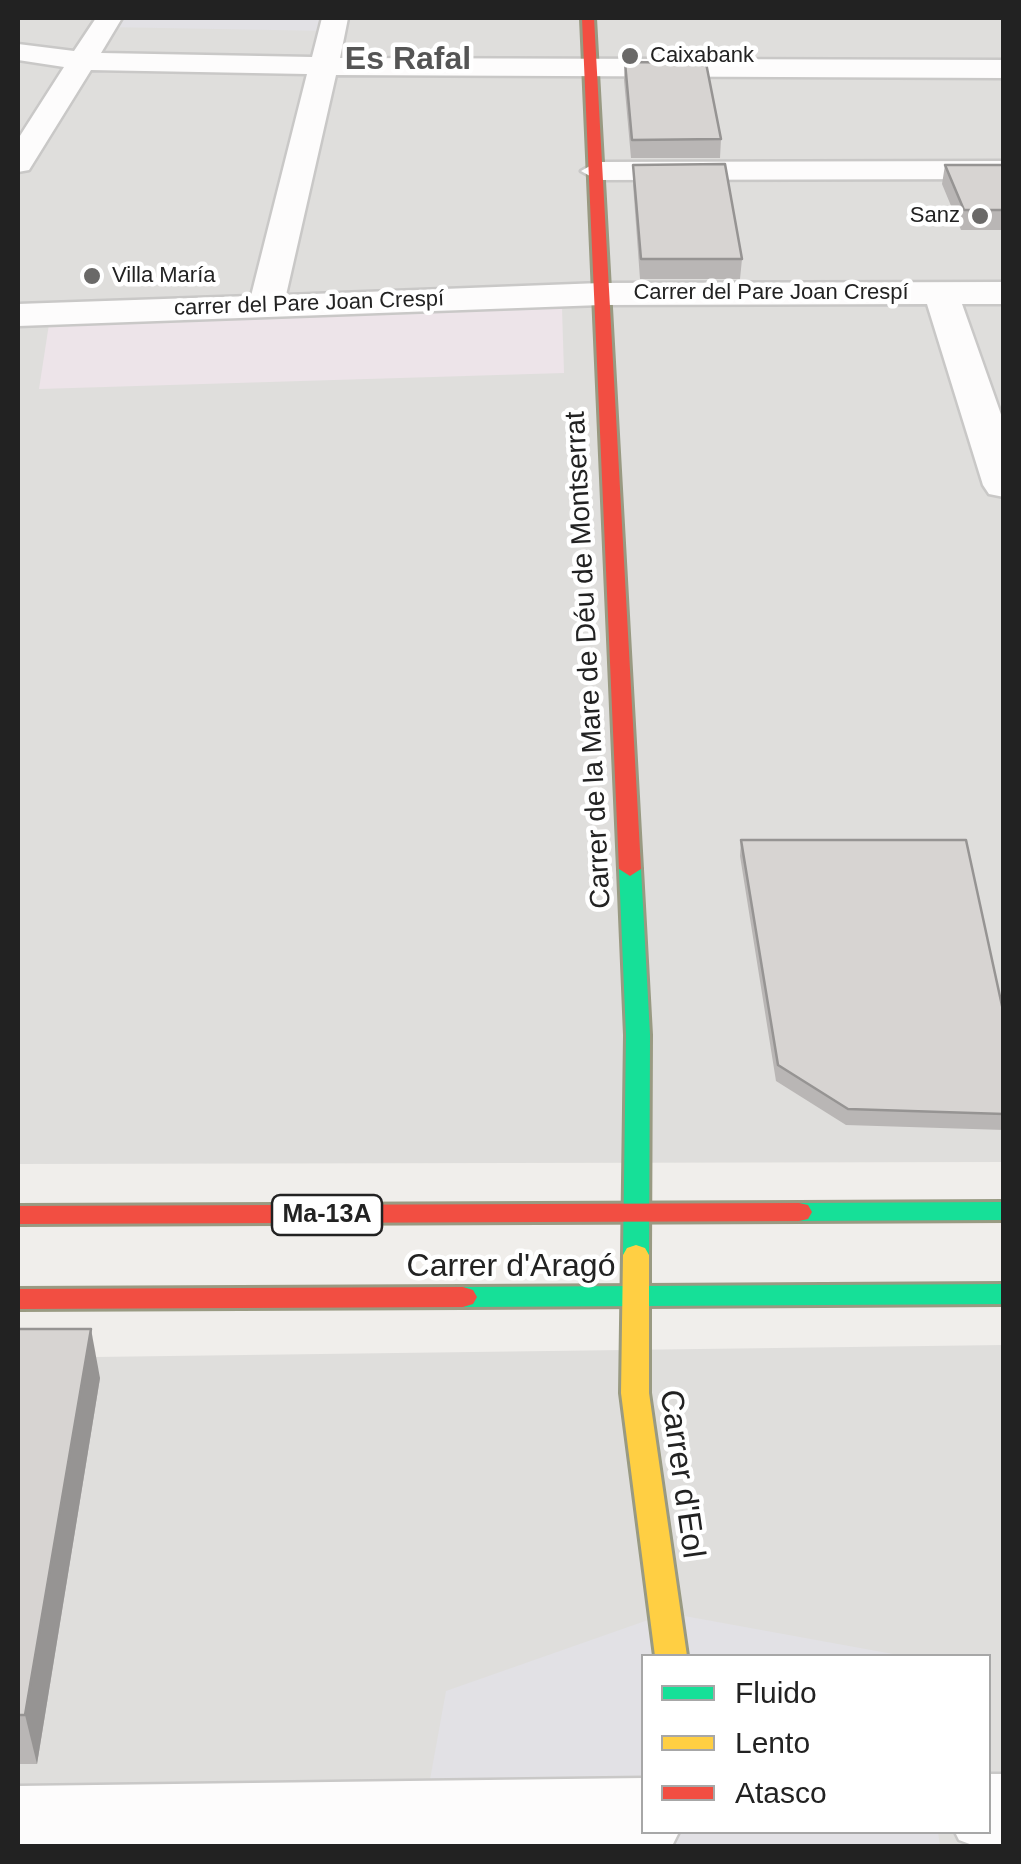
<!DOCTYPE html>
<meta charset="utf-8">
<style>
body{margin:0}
#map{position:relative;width:1021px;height:1864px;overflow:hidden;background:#f0eeeb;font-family:Helvetica,sans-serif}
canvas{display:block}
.frame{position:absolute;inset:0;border:20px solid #222;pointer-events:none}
.legend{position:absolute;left:641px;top:1654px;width:350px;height:180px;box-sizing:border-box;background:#fff;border:2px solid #a7a7a7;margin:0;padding:12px 18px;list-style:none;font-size:30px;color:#222}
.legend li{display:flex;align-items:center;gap:20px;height:50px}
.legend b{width:50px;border:2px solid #a7a7a7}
</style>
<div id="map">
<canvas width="1021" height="1864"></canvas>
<div class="frame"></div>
<ul class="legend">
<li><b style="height:12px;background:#16e098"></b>Fluido</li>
<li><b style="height:12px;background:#ffcf43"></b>Lento</li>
<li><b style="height:12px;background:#f24e42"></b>Atasco</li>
</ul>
</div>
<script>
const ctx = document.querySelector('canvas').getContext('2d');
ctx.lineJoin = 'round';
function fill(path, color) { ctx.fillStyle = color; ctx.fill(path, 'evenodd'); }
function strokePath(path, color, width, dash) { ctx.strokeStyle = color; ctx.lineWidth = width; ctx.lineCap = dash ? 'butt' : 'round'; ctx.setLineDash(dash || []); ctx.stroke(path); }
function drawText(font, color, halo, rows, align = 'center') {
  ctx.font = font + ' Helvetica,sans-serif'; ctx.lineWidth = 9; ctx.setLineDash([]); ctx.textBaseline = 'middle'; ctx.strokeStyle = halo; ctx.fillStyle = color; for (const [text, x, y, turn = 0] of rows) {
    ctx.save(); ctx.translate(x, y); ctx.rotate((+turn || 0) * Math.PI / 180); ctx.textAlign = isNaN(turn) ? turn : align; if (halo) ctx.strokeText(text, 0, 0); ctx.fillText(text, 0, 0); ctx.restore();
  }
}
const residential = new Path2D(`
 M18,18H1003V1162L18,1164Z
 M1003,1345V1846H18V1358ZM644,1656H988V1832H644Z`);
const industrial = new Path2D(`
 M562,308L564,373L39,389L49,324Z`);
const plaza = new Path2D(`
 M109,18H335L331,31L103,27Z
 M668,1613L904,1656H644V1832H938L940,1846H418L446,1691Z`);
const street = new Path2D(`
 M96,18H122L101,53L312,57L322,18H348L340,58L1004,60V78L336,75L286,295L601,283L1004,282V304H962L1004,423V497L989,494L983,485L927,304L601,305L18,326V304L251,296L307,74L91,70L29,170L18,172V139L64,67L18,60V44L74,51Z
 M1004,161V179L597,180L581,171L597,162Z
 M988,1774H1004V1846H975L959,1840L955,1832H988Z
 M644,1778V1832H679L673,1844L18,1846V1786Z`);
const fast = new Path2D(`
 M630,862L641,869L650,1035L649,1255L645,1262L636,1265L627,1262L623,1255L626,1035L619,869Z
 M1004,1202V1220L799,1221L790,1219L786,1212L790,1205L799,1203Z
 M1004,1284V1304L463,1307L453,1304L449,1297L453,1290L463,1287Z`);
const slow = new Path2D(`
 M636,1245L645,1248L649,1255V1393L687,1656H655L621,1393L623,1255L627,1248Z`);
const jam = new Path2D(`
 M582,18H594L641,869L630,876L619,869Z
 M799,1203L808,1205L812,1212L808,1219L799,1221L18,1224V1206Z
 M463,1287L473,1290L477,1297L473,1304L463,1307L18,1309V1289Z`);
const wall = new Path2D(`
 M625,62L721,139L720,158H631L624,80Z
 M633,165L742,259L740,279H640L633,184Z
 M945,165H1004V230H961L942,184Z
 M741,840L1004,1015V1130L846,1125L776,1081L740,856Z
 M18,1329L100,1378L37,1764H18Z`);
const shadedWall = new Path2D(`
 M91,1329L100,1378L37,1764L25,1715Z`);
const building = new Path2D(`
 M625,62L706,63L721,139L632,140Z
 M725,164L742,259H641L633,165Z
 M945,165H1004V210H964Z
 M741,840H966L1004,1015V1114L848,1109L778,1065Z
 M18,1329H91L25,1715H18Z`);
const markers = [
 [630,56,10,"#6a6968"],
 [980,216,10,"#6a6968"],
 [92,276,10,"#6a6968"]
];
const farPoinames = [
 ["Caixabank",650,56],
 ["Sanz",960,216,"right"],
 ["Villa María",112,276]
];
const farStreetnames = [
 ["Carrer del Pare Joan Crespí",771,293],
 ["carrer del Pare Joan Crespí",309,304,-2]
];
const shields = [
 [327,1215,110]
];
const shieldNames = [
 ["Ma-13A",327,1215]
];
const streetNames = [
 ["Carrer de la Mare de Déu de Montserrat",589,660,-93]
];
const farDistrictnames = [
 ["Es Rafal",408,60]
];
const nearStreetnames = [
 ["Carrer d'Aragó",511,1267],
 ["Carrer d'Eol",681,1474,82]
];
fill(residential, '#dfdedc');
fill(industrial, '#ede4e9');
fill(plaza, '#e2e1e5');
strokePath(street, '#c9c8c7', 5);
strokePath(fast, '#999a82', 6);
strokePath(slow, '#999a82', 6);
strokePath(jam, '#999a82', 6);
fill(street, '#fdfcfc');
fill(fast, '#16e098');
fill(slow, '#ffcf43');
fill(jam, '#f24e42');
fill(wall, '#b9b6b5');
fill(shadedWall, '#969493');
fill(building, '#d7d4d2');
strokePath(building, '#969493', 2.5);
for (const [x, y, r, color] of markers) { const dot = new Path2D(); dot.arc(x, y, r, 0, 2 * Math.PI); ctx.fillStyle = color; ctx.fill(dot); strokePath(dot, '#fff', 4); }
drawText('22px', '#222', '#fff', farPoinames, 'left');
drawText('22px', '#222', '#fff', farStreetnames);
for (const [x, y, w] of shields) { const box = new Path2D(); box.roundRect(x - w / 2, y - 20, w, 40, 8); ctx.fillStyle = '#fff'; ctx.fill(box); strokePath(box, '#222', 2.5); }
drawText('bold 25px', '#222', null, shieldNames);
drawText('28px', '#222', '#fff', streetNames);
drawText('bold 32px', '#555', '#fff', farDistrictnames);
drawText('32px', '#222', '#fff', nearStreetnames);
</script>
